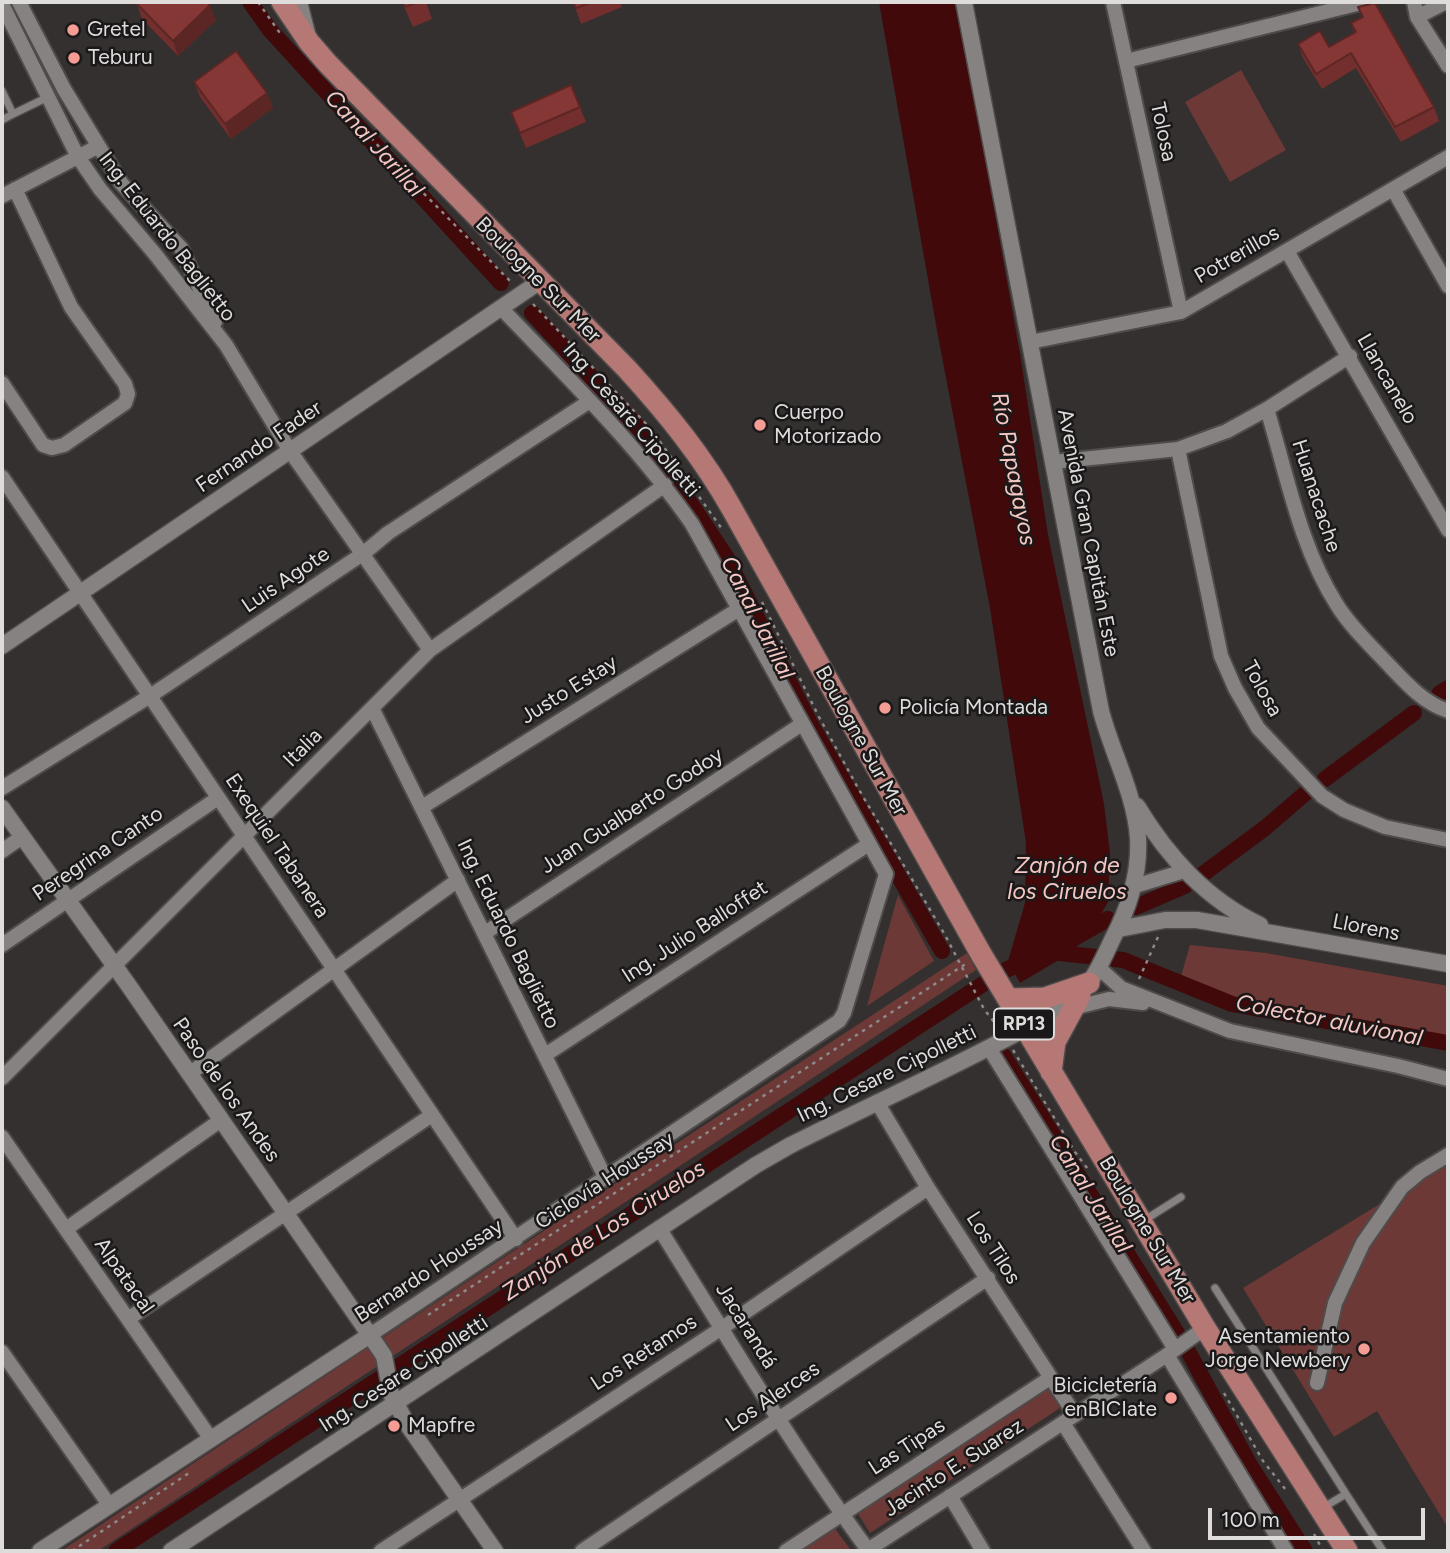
<!DOCTYPE html>
<meta charset="utf-8">
<style>
body{margin:0}
#map{position:relative;width:1450px;height:1553px;overflow:hidden;background:#33302f;font-family:Figtree,sans-serif}
canvas{display:block}
.frame{position:absolute;inset:0;border:4px solid #dfdddc;pointer-events:none}
.scale{position:absolute;left:1208px;top:1508px;width:217px;height:32px;box-sizing:border-box;border:4px solid #dfdddc;border-top:0;padding-left:9px;font-size:21px;line-height:24px;white-space:nowrap;color:#dfdddc;-webkit-text-stroke:5px #1a1818;paint-order:stroke}
</style>
<div id="map">
<canvas width="1450" height="1553"></canvas>
<div class="frame"></div>
<div class="scale">100 m</div>
</div>
<script>
const ctx = document.querySelector('canvas').getContext('2d');
ctx.lineJoin = 'round';
function fill(path, color) { ctx.fillStyle = color; ctx.fill(path, 'evenodd'); }
function strokePath(path, color, width, dash) { ctx.strokeStyle = color; ctx.lineWidth = width; ctx.lineCap = dash ? 'butt' : 'round'; ctx.setLineDash(dash || []); ctx.stroke(path); }
function drawText(font, color, halo, rows, align = 'center') {
  ctx.font = font + ' Figtree,sans-serif'; ctx.lineWidth = 5; ctx.setLineDash([]); ctx.textBaseline = 'middle'; ctx.strokeStyle = halo; ctx.fillStyle = color; for (const [text, x, y, turn = 0] of rows) {
    ctx.save(); ctx.translate(x, y); ctx.rotate((+turn || 0) * Math.PI / 180); ctx.textAlign = isNaN(turn) ? turn : align; if (halo) ctx.strokeText(text, 0, 0); ctx.fillText(text, 0, 0); ctx.restore();
  }
}
const green = new Path2D(`
 M1241,70L1286,150L1230,182L1185,102Z
 M898,895L934,961L867,1006Z
 M1190,945L1266,953L1448,986V1044L1224,1009L1177,990Z
 M967,953L976,970L98,1551H61L613,1185Z
 M1448,1162V1528L1377,1411L1334,1437L1243,1288Z
 M1046,1386L1060,1408L870,1533L857,1512Z
 M833,1526L850,1549L796,1551Z`);
const water = new Path2D(`
 M879,2H957L1020,354L1048,535L1104,804L1110,853L1108,902L1087,939L1057,961L1020,983L1008,961L1025,903L1026,843L990,608L938,336Z`);
const canal = new Path2D(`
 M250,2L270,30L501,283
 M532,313L644,434L727,558L810,723L942,951
 M1439,694L1448,688
 M1325,779L1414,713
 M1203,874L1265,828L1308,791
 M1136,907L1185,886
 M1078,936L1108,919
 M1051,952L1123,960L1232,1004L1448,1043
 M1003,1055L1177,1333
 M1188,1351L1250,1465L1305,1551
 M116,1551L1003,971L1030,960`);
const path = new Path2D(`
 M258,2L282,36
 M349,112L387,156L511,282
 M533,304L651,429L722,529
 M762,602L819,717L858,788L945,935L984,1009L998,1027
 M1139,979L1158,937
 M1013,1050L1075,1152L1090,1172
 M428,1315L967,963
 M1224,1393L1263,1461L1286,1490
 M1314,1534L1323,1551
 M72,1551L189,1473`);
const service = new Path2D(`
 M2,91L13,114L2,120
 M13,114L48,97
 M1143,1221L1181,1197
 M1215,1288L1346,1494
 M1324,1507L1346,1494L1383,1551`);
const minor = new Path2D(`
 M19,2L64,89L121,183L181,248L215,322
 M1113,2L1181,312
 M1414,2L1417,17L1448,66
 M2,4L78,157L100,189L155,254L226,345L290,451L430,650
 M1417,17L1446,2
 M1126,61L1365,2
 M1393,189L1448,286
 M2,196L97,147
 M1287,251L1448,530
 M1030,342L1181,312L1448,157
 M2,383L43,445L52,448L64,445L125,403L128,394L125,384L71,307L15,189
 M1267,409C1287,475 1300,547 1337,605C1350,626 1369,644 1386,662C1405,682 1422,702 1448,711
 M1178,449L1221,656L1235,688L1258,728L1322,796L1344,810L1385,827L1448,840
 M1053,462L1178,449L1227,431L1267,409L1350,356
 M2,477L516,1239
 M372,708L606,1179
 M2,788L150,696L364,553L388,533L590,401
 M422,807L739,609
 M2,851L22,837
 M1135,886L1184,871
 M485,933L802,724
 M2,945L218,798
 M1099,968L1121,988L1230,1031L1398,1066L1448,1079
 M1073,1008L1109,999L1143,1003
 M989,1048L1175,1349
 M545,1055L869,844
 M189,1074L458,880
 M2,1078L430,650L665,485
 M877,1102L928,1188L1075,1415
 M2,1137L211,1439
 M659,1228C727,1336 792,1447 868,1550
 M66,1229L221,1120
 M128,1319L432,1115
 M370,1335L839,1021L844,1013L886,874L692,524C637,445 568,378 502,309
 M2,1352L110,1506
 M1167,1355L1286,1551
 M1317,1383L1335,1303L1363,1243L1402,1187L1420,1172L1448,1155
 M1063,1423L1144,1551
 M950,1496L983,1551
 M381,1551L722,1328L928,1188
 M582,1551L988,1278
 M786,1551L1050,1378
 M866,1551L1167,1355L1205,1328`);
const tertiary = new Path2D(`
 M299,2L307,33
 M2,646L539,282
 M1137,806C1168,857 1206,899 1260,925
 M2,808L129,986L378,1347L384,1356L391,1394L407,1424L495,1551
 M1119,929L1165,920H1197L1448,964
 M40,1551L370,1335
 M171,1551L756,1165L789,1146C864,1108 942,1073 1017,1033C1037,1022 1065,1011 1080,994C1095,978 1103,959 1112,940C1129,908 1140,875 1138,838C1135,794 1112,753 1101,711L964,2`);
const primary = new Path2D(`
 M282,2L309,42L328,64L627,369C667,413 703,457 732,509L981,954L1205,1328L1347,1551
 M1009,999L1045,998L1089,983
 M1051,1072L1055,1042L1080,996`);
const wall = new Path2D(`
 M402,2H426L432,19L413,27Z
 M573,2H620L622,7L581,24Z
 M137,4L216,20L178,56L142,19Z
 M1358,7L1434,107L1439,121L1401,142L1356,68L1322,89L1303,58L1298,44L1329,47L1355,33L1351,23L1362,17Z
 M194,82L267,93L273,108L231,139L200,97Z
 M580,107L586,122L526,148L511,112Z`);
const shadedWall = new Path2D(`
 M210,5L216,20L178,56L173,41Z
 M267,93L273,108L231,139L225,124Z`);
const building = new Path2D(`
 M139,2H207L210,5L173,41L137,4Z
 M403,2H418L405,7Z
 M573,2H592L576,8Z
 M1375,3L1434,107L1395,127L1351,53L1316,74L1298,44L1320,31L1329,47L1356,32L1351,23L1363,17L1358,7Z
 M236,51L267,93L225,124L194,82Z
 M571,85L580,107L520,133L511,112Z`);
const markers = [
 [73,30,7,"#f59c94"],
 [74,58,7,"#f59c94"],
 [760,425,7,"#f59c94"],
 [885,708,7,"#f59c94"],
 [1364,1349,7,"#f59c94"],
 [1171,1398,7,"#f59c94"],
 [394,1426,7,"#f59c94"]
];
const shields = [
 [1024,1024,60]
];
const shieldNames = [
 ["RP13",1024,1024]
];
const poiNames = [
 ["Gretel",87,30],
 ["Teburu",88,58],
 ["Cuerpo",774,413],
 ["Motorizado",774,437],
 ["Policía Montada",899,708],
 ["Asentamiento",1350,1337,"right"],
 ["Jorge Newbery",1350,1361,"right"],
 ["Bicicletería",1157,1386,"right"],
 ["enBICIate",1157,1410,"right"],
 ["Mapfre",408,1426]
];
const streetNames = [
 ["Tolosa",1163,132,78],
 ["Ing. Eduardo Baglietto",167,237,52],
 ["Potrerillos",1237,255,-30],
 ["Boulogne Sur Mer",538,280,45],
 ["Llancanelo",1387,379,60],
 ["Ing. Cesare Cipolletti",631,420,49],
 ["Fernando Fader",259,447,-34],
 ["Huanacache",1316,496,72],
 ["Avenida Gran Capitán Este",1088,533,79],
 ["Luis Agote",286,580,-34],
 ["Tolosa",1262,689,61],
 ["Justo Estay",569,690,-32],
 ["Boulogne Sur Mer",861,741,61],
 ["Italia",303,748,-45],
 ["Juan Gualberto Godoy",632,811,-33],
 ["Exequiel Tabanera",277,846,56],
 ["Peregrina Canto",98,854,-34],
 ["Llorens",1366,928,11],
 ["Ing. Julio Balloffet",695,932,-33],
 ["Ing. Eduardo Baglietto",508,934,64],
 ["Ing. Cesare Cipolletti",887,1074,-26],
 ["Paso de los Andes",226,1090,55],
 ["Ciclovía Houssay",605,1181,-33],
 ["Boulogne Sur Mer",1147,1230,59],
 ["Los Tilos",993,1248,57],
 ["Bernardo Houssay",429,1271,-33],
 ["Alpatacal",124,1276,55],
 ["Jacarandá",746,1326,58],
 ["Los Retamos",644,1353,-33],
 ["Ing. Cesare Cipolletti",404,1374,-33],
 ["Los Alerces",773,1397,-34],
 ["Las Tipas",907,1447,-33],
 ["Jacinto E. Suarez",954,1468,-33]
];
const waterNames = [
 ["Canal Jarillal",374,144,48],
 ["Río Papagayos",1013,469,79],
 ["Canal Jarillal",757,618,63],
 ["Zanjón de",1067,866],
 ["los Ciruelos",1067,892],
 ["Colector aluvional",1329,1021,11],
 ["Canal Jarillal",1090,1194,58],
 ["Zanjón de Los Ciruelos",604,1231,-33]
];
fill(green, '#6d3936');
fill(water, '#41090a');
strokePath(canal, '#41090a', 16);
strokePath(service, '#4e4b4a', 10);
strokePath(minor, '#4e4b4a', 18);
strokePath(tertiary, '#4e4b4a', 19);
strokePath(primary, '#4e4b4a', 24);
strokePath(path, '#8c8a89', 2.5, [3.5, 5]);
strokePath(service, '#868281', 7);
strokePath(minor, '#868281', 14);
strokePath(tertiary, '#868281', 16);
strokePath(primary, '#b57874', 21);
fill(wall, '#722f2d');
fill(shadedWall, '#5c2624');
fill(building, '#843734');
strokePath(building, '#5c2624', 2);
for (const [x, y, r, color] of markers) { const dot = new Path2D(); dot.arc(x, y, r, 0, 2 * Math.PI); ctx.fillStyle = color; ctx.fill(dot); strokePath(dot, '#1a1818', 2.5); }
for (const [x, y, w] of shields) { const box = new Path2D(); box.roundRect(x - w / 2, y - 15.5, w, 31, 5); ctx.fillStyle = '#1a1818'; ctx.fill(box); strokePath(box, '#dfdddc', 2); }
drawText('bold 19px', '#dfdddc', null, shieldNames);
drawText('21px', '#dfdddc', '#1a1818', poiNames, 'left');
drawText('21px', '#dfdddc', '#1a1818', streetNames);
drawText('italic 23px', '#f6c7c2', '#1a1818', waterNames);
</script>
